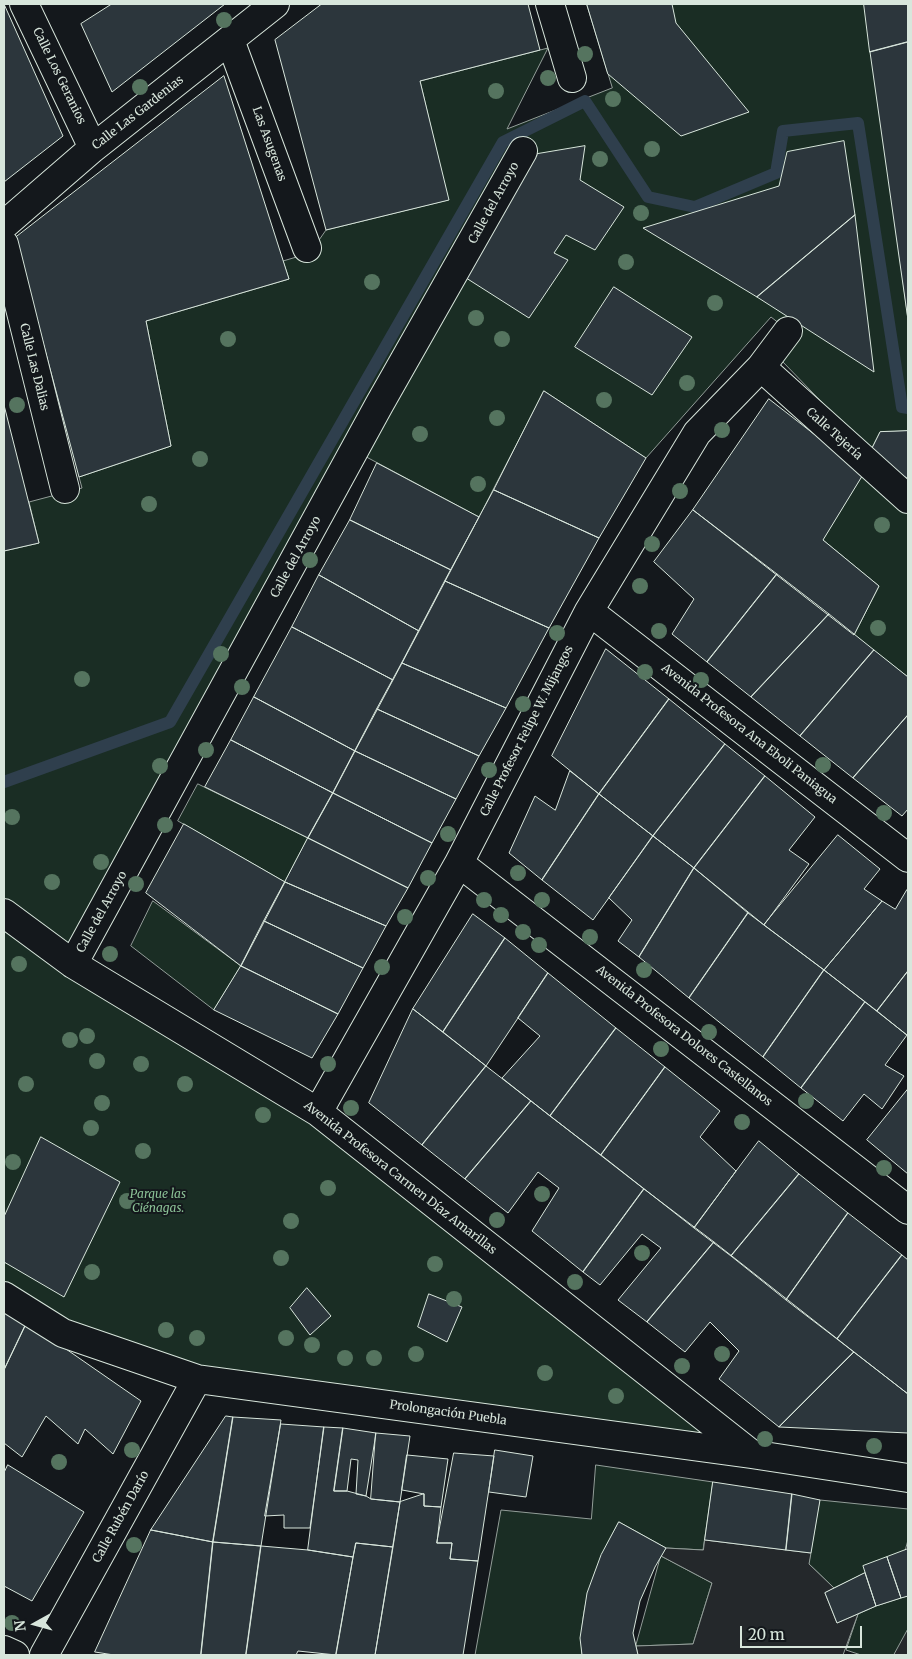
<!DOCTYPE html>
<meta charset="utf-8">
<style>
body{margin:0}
#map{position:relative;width:912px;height:1659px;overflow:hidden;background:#14181c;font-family:Merriweather,serif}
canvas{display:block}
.frame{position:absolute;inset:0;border:5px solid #d8e6dc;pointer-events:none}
.north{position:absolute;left:10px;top:1599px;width:50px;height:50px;-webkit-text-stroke:4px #14181c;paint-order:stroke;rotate:263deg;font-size:14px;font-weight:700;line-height:20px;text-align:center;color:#d8e6dc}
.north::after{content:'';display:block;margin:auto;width:18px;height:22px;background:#d8e6dc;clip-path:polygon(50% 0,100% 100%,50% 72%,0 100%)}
.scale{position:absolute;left:740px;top:1626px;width:122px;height:22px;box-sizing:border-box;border:2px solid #d8e6dc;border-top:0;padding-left:6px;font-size:15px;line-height:18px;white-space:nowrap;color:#d8e6dc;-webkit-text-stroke:4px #14181c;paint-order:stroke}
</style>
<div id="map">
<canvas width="912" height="1659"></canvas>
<div class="frame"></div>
<div class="north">N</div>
<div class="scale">20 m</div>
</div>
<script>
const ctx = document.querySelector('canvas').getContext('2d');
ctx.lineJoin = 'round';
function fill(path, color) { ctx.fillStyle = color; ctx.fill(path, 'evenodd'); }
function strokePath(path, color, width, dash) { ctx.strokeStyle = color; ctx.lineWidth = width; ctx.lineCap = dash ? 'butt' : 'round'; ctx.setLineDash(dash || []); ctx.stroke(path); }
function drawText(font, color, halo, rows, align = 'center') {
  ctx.font = font + ' Merriweather,serif'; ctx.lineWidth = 4; ctx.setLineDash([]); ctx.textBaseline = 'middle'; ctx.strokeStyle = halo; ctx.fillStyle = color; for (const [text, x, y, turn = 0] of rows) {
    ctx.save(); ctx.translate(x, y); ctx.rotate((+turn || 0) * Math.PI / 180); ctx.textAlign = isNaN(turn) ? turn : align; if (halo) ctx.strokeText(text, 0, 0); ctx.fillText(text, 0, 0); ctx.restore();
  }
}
const green = new Path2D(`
 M587,4H866L908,319V431L880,432L870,452L782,361L798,338L771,317L646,458L544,391L479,517L342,444L73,956L4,907V551L39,543L29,502L82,488L79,477L171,446L146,321L289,279L283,261L310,253L326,230L448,200L420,81L548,48L507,129L612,88Z
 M864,473L908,509V677L854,635L879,586L823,540Z
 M198,784L308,838L285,882L178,821Z
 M153,901L241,966L214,1010L131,946Z
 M4,912L314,1121L721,1442L197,1379L4,1295Z
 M596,1465L713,1482L703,1550L666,1548L619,1522C596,1564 578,1606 582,1655H475L501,1510L591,1519Z
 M820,1500L908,1509V1540L905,1551L865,1573L834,1588L809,1564Z
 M661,1556L712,1583L693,1644L636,1646Z
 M908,1596V1634L895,1655H861L846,1650L858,1614L876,1606Z`);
const parking = new Path2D(`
 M705,1540L811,1553L809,1564L834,1588L825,1593L837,1623L858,1614L843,1655H638L636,1646L693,1644L712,1583L661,1556L666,1548L703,1550Z
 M908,1629V1655H894Z`);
const stream = new Path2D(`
 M4,782L170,722L503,142L585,101L648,197L695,207L776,173L783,131L858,123L902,407L908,408`);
const building = new Path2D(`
 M4,4L63,136L4,182Z
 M112,4H225L112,92L81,24Z
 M322,4H528L540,50L420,81L449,200L326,230L275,40Z
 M587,4H672L676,23L749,112L681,136L608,74Z
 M864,4H908V42L870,52Z
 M908,42V320L870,52Z
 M224,76L289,279L146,321L171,446L79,477L15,238Z
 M844,141L855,215L757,297L643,228L779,186L787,152Z
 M585,146L580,180L624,207L595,250L566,235L554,253L568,260L529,318L463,276L531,155Z
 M855,215L874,372L757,297Z
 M614,287L692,337L652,395L575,347Z
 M544,391L646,458L599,538L494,490Z
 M769,399L864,473L823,540L879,586L854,635L693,510Z
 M4,405L39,543L4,551Z
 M908,431V479L870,452L880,432Z
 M377,463L479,517L451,570L350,520Z
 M494,490L599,538L549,628L445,581Z
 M693,510L777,574L707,662L672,634L694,599L654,562Z
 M350,520L451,570L419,631L319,575Z
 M777,574L829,614L751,697L707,662Z
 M319,575L419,631L393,680L292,627Z
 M445,581L549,628L506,708L402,663Z
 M829,614L874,650L800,736L751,697Z
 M292,627L393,680L355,751L254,697Z
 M606,649L669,699L599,794L552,756Z
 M874,650L908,677V715L853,778L800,736Z
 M402,663L506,708L479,756L377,709Z
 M254,697L355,751L333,793L231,740Z
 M669,699L725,744L653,836L599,794Z
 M377,709L479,756L456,799L355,751Z
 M908,715V809L902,816L853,778Z
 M231,740L333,793L308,838L205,787Z
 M725,744L765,776L694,868L653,836Z
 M355,751L456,799L432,843L333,793Z
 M570,771L599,794L542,880L509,853L535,796L555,810Z
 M765,776L815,817L789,850L809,864L764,925L694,868Z
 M333,793L432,843L408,888L308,838Z
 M599,794L653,836L593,920L542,880Z
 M184,824L285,882L241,966L146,893Z
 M838,835L880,869L864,889L882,901L824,970L764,925Z
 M653,836L694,868L639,957L618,941L632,920L609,898Z
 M308,838L408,888L386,926L285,882Z
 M694,868L748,913L689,998L639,957Z
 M285,882L386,926L363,968L264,921Z
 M907,890L908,892V971L877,1011L824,970L882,901L895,909Z
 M748,913L824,970L763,1057L689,998Z
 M473,914L505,938L443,1032L413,1009Z
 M264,921L363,968L338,1014L241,966Z
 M505,938L548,973L486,1066L443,1032Z
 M241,966L338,1014L312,1058L214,1010Z
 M824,970L865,1002L801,1088L763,1057Z
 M908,971V1036L877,1011Z
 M548,973L616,1028L550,1116L502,1078L540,1036L518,1018Z
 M865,1002L907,1035L885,1065L904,1076L882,1109L864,1094L843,1121L801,1088Z
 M413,1009L486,1066L422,1145L369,1103Z
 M616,1028L665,1067L601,1155L550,1116Z
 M486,1066L531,1101L465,1179L422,1145Z
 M665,1067L720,1111L700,1137L736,1171L694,1228L601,1155Z
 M908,1089V1174L867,1140Z
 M531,1101L644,1189L583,1272L532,1231L559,1188L538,1172L508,1213L465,1179Z
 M41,1137L120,1182L64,1297L4,1262V1217Z
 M759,1141L799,1174L731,1256L694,1228Z
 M799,1174L848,1213L786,1300L731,1256Z
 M644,1189L714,1242L647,1322L618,1300L661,1248L642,1234L600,1285L583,1272Z
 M848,1213L902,1255L837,1339L786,1300Z
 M714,1242L854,1352L779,1427L719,1379L739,1351L710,1322L685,1352L647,1322Z
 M902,1255L908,1260V1394L837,1339Z
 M307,1288L331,1316L310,1335L290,1308Z
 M429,1294L462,1307L447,1342L418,1327Z
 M4,1306L27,1322L4,1370Z
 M27,1322L141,1401L113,1454L85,1429L78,1444L46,1416L22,1457L4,1443V1370Z
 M854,1352L908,1394V1433L779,1427Z
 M226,1416L233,1417L213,1542L151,1530Z
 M233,1417L281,1420L261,1546L213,1542Z
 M281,1424L324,1427L310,1528H284V1515L265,1516Z
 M324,1427L343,1428L334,1491H347L366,1496L371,1499L400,1502L393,1547L356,1543L353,1557L308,1550Z
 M343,1428L376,1433L366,1496L356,1494L358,1460L351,1459L347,1491H334Z
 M376,1433L410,1436L400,1502L371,1499Z
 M495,1450L533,1456L526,1497L489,1492Z
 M454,1453L494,1456L478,1561L450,1559L452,1543H437Z
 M407,1455L448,1459L441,1507L424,1506V1494L402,1490Z
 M8,1465L84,1512L32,1601L4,1586V1473Z
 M713,1482L792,1494L786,1550L705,1540Z
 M424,1494V1506L441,1507L437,1543H452L450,1559L478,1561L463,1655H375L400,1502Z
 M792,1494L820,1500L811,1553L786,1550Z
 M619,1522L666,1548L655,1567L640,1601L633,1633L638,1655H582L580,1638L587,1593L601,1555Z
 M151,1530L213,1542L201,1655H114L95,1652Z
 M213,1542L261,1546L246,1655H201Z
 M356,1543L393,1547L375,1655H336Z
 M261,1546L308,1550L353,1557L336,1655L298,1651L296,1655H246Z
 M908,1549V1596L901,1598L887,1557Z
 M887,1557L901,1598L876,1606L863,1566Z
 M865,1573L876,1606L837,1623L825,1593Z`);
const minor = new Path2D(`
 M24,4L93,148
 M550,4L572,78
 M230,40L307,248
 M4,225L93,148L275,4
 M4,244L65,489
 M761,367L908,499
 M589,611L908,858
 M459,863L908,1210
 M4,913L73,964L318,1112L750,1453
 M73,964L379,405L523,151
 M318,1112L459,863L589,611L697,433L761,367L788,331
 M4,1296L63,1333L197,1379L751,1454L908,1478
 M4,1650L15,1655
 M44,1655L197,1379`);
const trees = [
 [224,20],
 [585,54],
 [548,78],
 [140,87],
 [496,91],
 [613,99],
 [652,149],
 [600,159],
 [641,213],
 [626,262],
 [372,282],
 [715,303],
 [476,318],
 [228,339],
 [502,339],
 [687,383],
 [604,400],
 [17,405],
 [497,418],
 [722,430],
 [420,434],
 [200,459],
 [478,484],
 [680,491],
 [149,504],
 [882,525],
 [652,544],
 [310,560],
 [640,586],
 [878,628],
 [659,631],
 [557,633],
 [221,654],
 [645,672],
 [82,679],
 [701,680],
 [242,687],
 [523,704],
 [206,750],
 [823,765],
 [160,766],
 [489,770],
 [884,813],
 [12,817],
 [165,825],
 [448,834],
 [101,862],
 [518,873],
 [428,878],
 [52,882],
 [136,884],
 [484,900],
 [542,900],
 [501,915],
 [405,917],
 [523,932],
 [590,937],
 [539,945],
 [110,954],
 [19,964],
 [382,967],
 [644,970],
 [709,1032],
 [87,1036],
 [70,1040],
 [661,1049],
 [97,1061],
 [141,1064],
 [328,1064],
 [26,1084],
 [185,1084],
 [806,1101],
 [102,1103],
 [351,1108],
 [263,1115],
 [742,1122],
 [91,1128],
 [143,1151],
 [13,1162],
 [884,1168],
 [328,1188],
 [542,1194],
 [127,1201],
 [497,1220],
 [291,1221],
 [642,1253],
 [281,1258],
 [435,1264],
 [92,1272],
 [575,1282],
 [454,1299],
 [166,1330],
 [197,1338],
 [286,1338],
 [312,1345],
 [416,1354],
 [722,1354],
 [345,1358],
 [374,1358],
 [682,1366],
 [545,1373],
 [616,1396],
 [765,1439],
 [874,1446],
 [132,1450],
 [59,1462],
 [134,1545],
 [12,1623]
];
const streetNames = [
 ["Calle Los Geranios",59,76,64],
 ["Calle Las Gardenias",138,113,-38],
 ["Las Asugenas",269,144,70],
 ["Calle del Arroyo",494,203,-61],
 ["Calle Las Dalias",34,367,76],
 ["Calle Tejería",834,434,42],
 ["Calle del Arroyo",296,557,-61],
 ["Calle Profesor Felipe W. Mijangos",527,731,-63],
 ["Avenida Profesora Ana Eboli Paniagua",749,734,38],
 ["Calle del Arroyo",102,912,-61],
 ["Avenida Profesora Dolores Castellanos",684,1036,38],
 ["Avenida Profesora Carmen Díaz Amarillas",400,1178,38],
 ["Prolongación Puebla",448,1413,8],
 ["Calle Rubén Darío",121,1517,-61]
];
const parkNames = [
 ["Parque las",158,1195],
 ["Ciénagas.",158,1209]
];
fill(green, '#1a2d24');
strokePath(green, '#939e99', 1);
fill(parking, '#24282b');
strokePath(parking, '#939e99', 1);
strokePath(stream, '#2f3f4d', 12);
fill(building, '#2c363c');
strokePath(building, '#d8e6dc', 1);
strokePath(minor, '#d8e6dc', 30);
strokePath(minor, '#14181c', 28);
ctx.fillStyle = '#55745f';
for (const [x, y] of trees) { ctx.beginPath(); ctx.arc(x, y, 8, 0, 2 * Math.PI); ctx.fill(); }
drawText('12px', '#d8e6dc', '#14181c', streetNames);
drawText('italic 12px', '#8ac095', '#14181c', parkNames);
</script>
